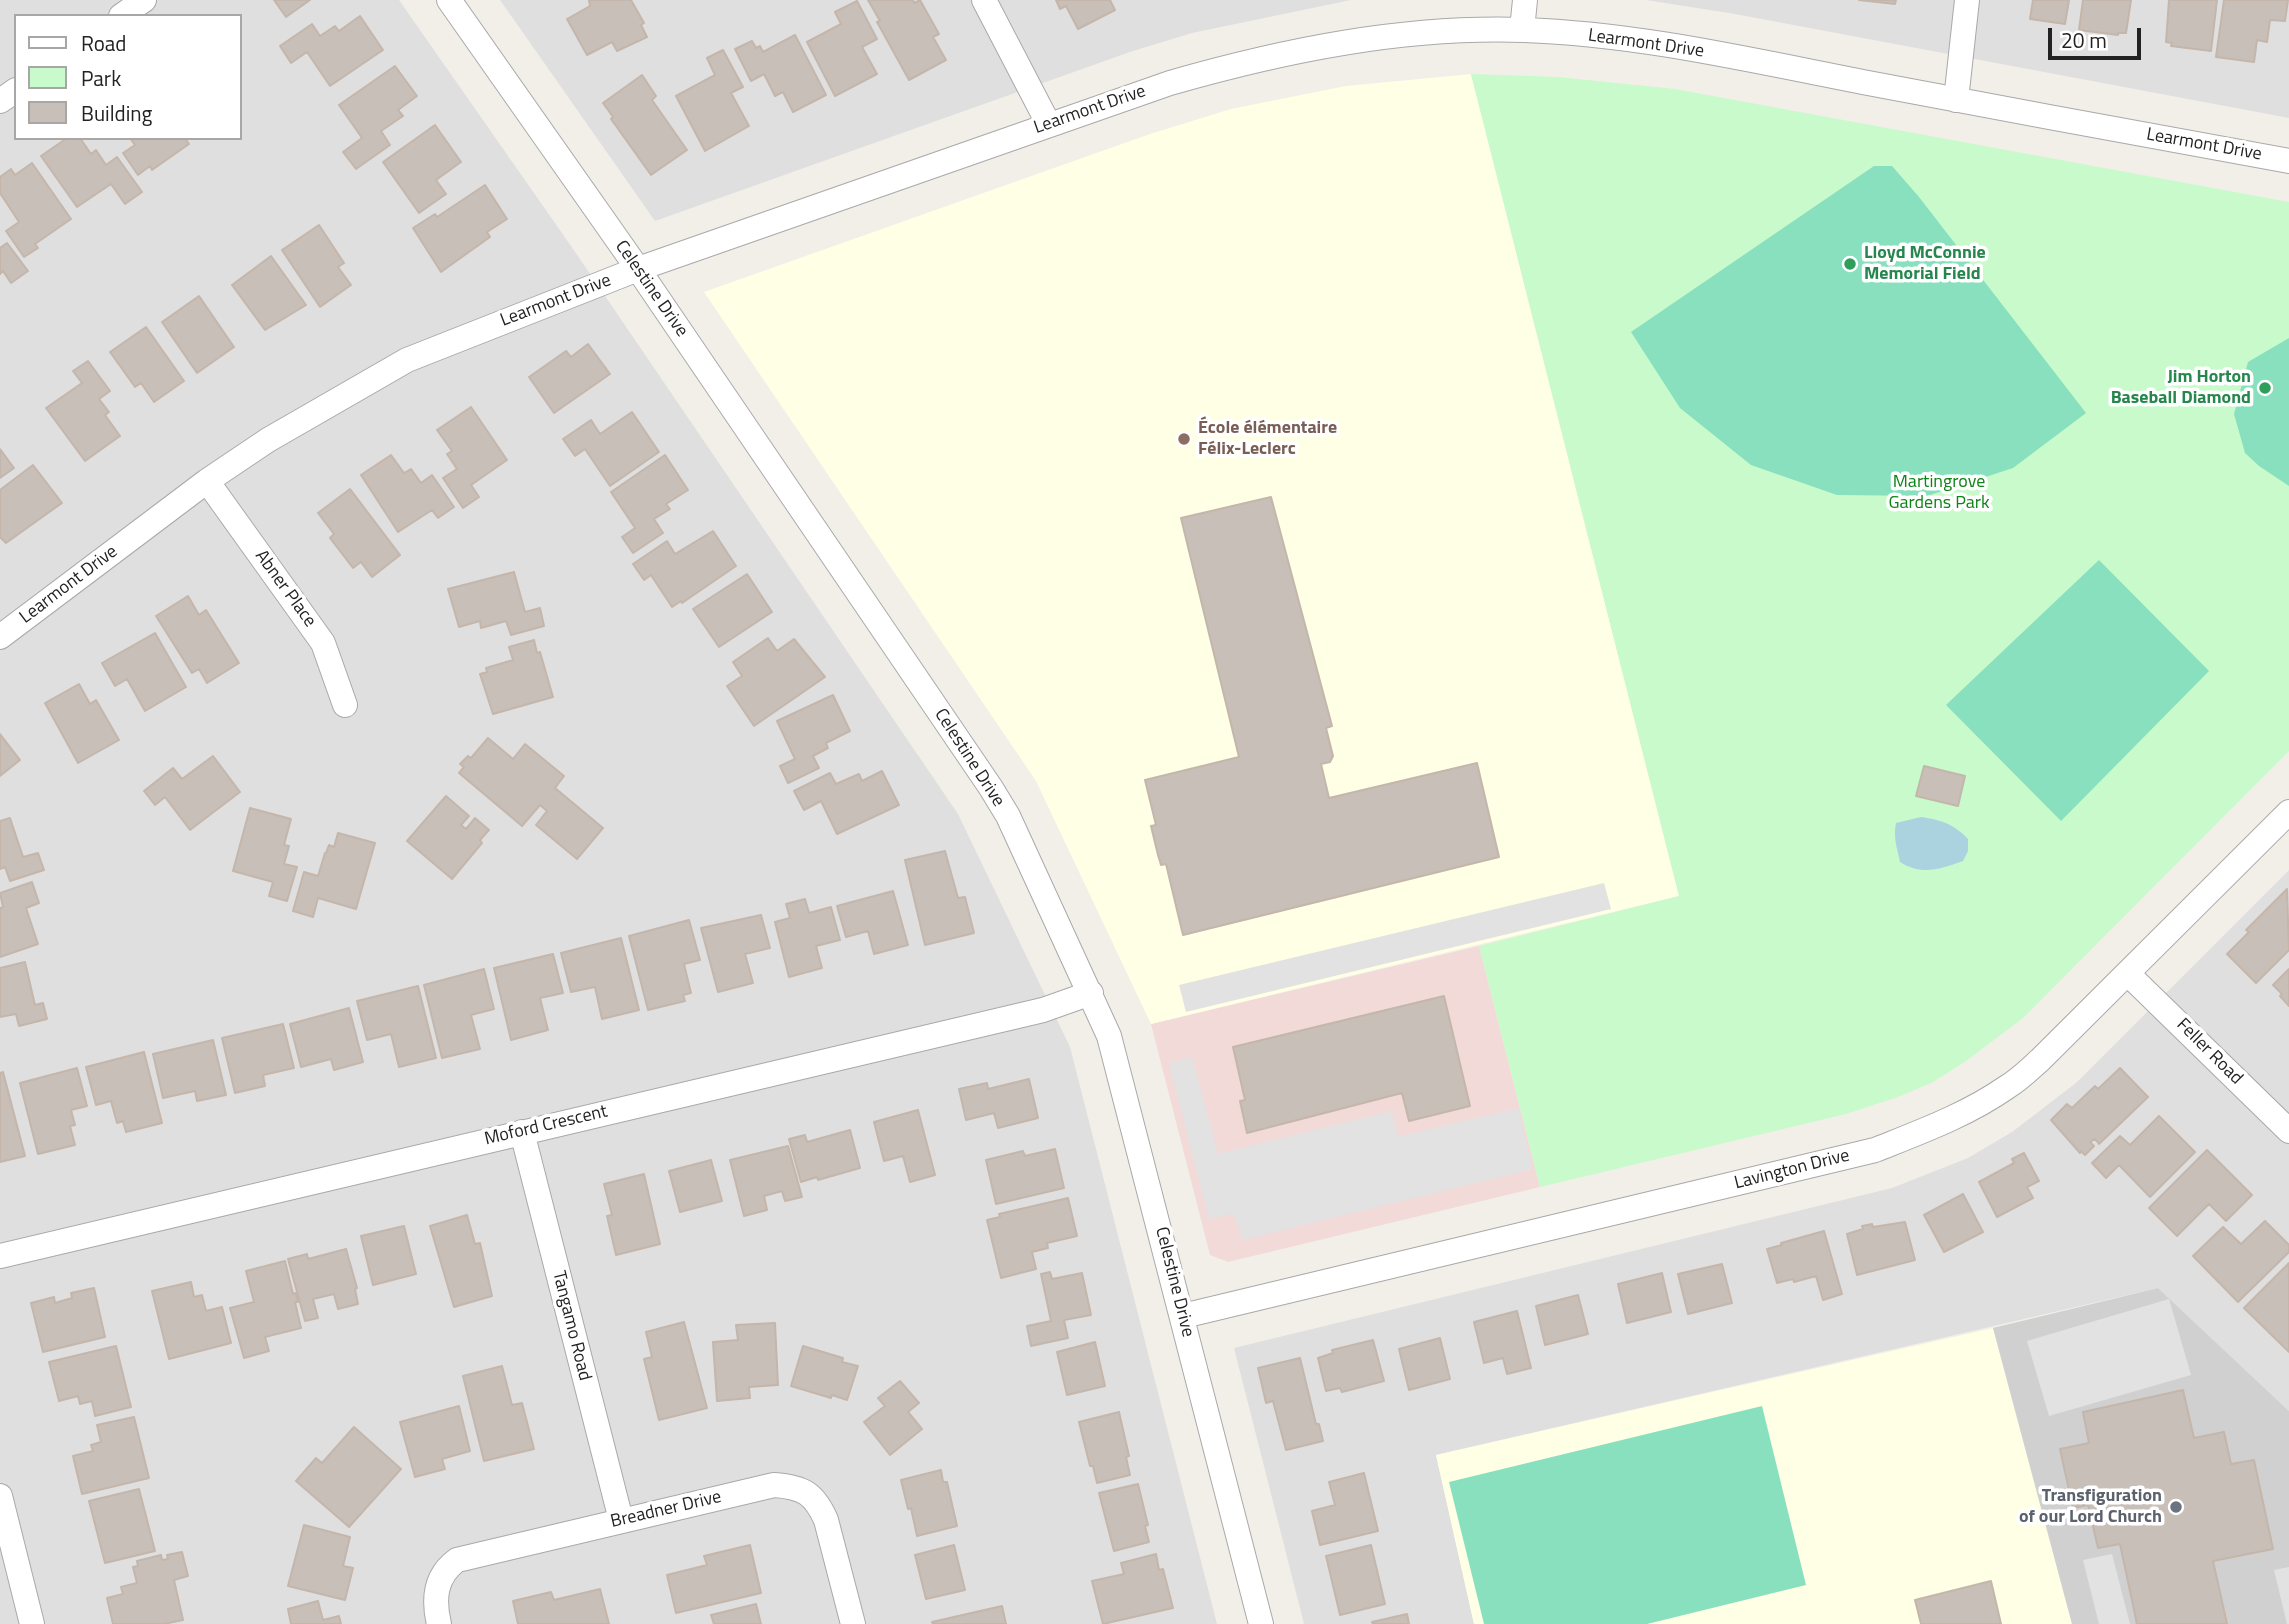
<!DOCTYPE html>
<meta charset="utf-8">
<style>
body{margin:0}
#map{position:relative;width:2289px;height:1624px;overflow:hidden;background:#f2efe9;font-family:"Titillium Web",sans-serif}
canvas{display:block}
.legend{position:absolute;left:14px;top:14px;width:228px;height:126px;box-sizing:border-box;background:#fff;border:2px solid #a7a7a7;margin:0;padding:9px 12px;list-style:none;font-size:21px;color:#222}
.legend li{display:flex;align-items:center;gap:14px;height:35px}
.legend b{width:35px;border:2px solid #a7a7a7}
.scale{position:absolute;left:2048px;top:28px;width:93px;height:32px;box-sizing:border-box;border:4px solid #222;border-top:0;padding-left:9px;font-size:21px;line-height:24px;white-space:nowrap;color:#222;-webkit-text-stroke:5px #fff;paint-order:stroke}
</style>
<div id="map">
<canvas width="2289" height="1624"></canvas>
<ul class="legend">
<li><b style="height:9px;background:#fff"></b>Road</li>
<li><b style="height:19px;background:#c8facc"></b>Park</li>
<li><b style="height:19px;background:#c7bfb8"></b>Building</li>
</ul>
<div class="scale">20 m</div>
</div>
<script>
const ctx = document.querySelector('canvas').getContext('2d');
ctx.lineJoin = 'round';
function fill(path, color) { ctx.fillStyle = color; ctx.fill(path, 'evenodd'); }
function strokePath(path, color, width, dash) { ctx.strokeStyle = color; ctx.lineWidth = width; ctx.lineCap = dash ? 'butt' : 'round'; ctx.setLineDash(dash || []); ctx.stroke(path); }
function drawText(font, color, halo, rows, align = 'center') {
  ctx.font = font + ' "Titillium Web",sans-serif'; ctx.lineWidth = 7; ctx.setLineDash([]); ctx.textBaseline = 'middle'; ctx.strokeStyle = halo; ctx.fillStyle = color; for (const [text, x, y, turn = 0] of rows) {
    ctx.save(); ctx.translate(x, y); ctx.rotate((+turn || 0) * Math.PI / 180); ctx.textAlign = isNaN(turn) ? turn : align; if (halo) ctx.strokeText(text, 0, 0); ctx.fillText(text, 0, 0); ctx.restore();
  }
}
const residential = new Path2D(`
 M0,0H399L571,246L958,814L1070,1047L1217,1624H0ZM16,16H240V138H16Z
 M500,0H1351L1192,33L1130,52L655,221Z
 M1646,0H2289V118L1735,14Z
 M2289,870V1411L2158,1288L1436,1455L1474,1624H1304L1234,1348L1892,1188L1968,1158L2012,1132L2076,1083Z`);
const commercial = new Path2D(`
 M1479,946L1540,1187L1228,1262L1210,1255L1151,1024Z`);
const education = new Path2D(`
 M1471,74L1679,896L1151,1024L1036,781L704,292L1150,134L1231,109L1346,86Z
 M1993,1328L2072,1624H1474L1436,1455Z`);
const religious = new Path2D(`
 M2158,1288L2289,1411V1624H2072L1993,1328Z`);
const park = new Path2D(`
 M1471,74L1558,77L1675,89L2289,202V751L2023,1018L1966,1061L1933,1082L1898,1097L1846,1114L1540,1187L1479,946L1679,896Z`);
const pitch = new Path2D(`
 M1874,166H1892L1919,197L2086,413L2013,468L1927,496L1837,495L1751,465L1680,408L1631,332Z
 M2289,338V486L2259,466L2245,453L2234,414L2248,362Z
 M2099,560L2209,671L2061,821L1946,705Z
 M1762,1406L1806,1585L1647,1624H1484L1449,1482Z`);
const parking = new Path2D(`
 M1604,883L1611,909L1186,1012L1179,985Z
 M1192,1057L1218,1154L1392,1111L1398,1137L1518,1108L1533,1169L1242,1240L1236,1218L1231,1214L1209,1219L1169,1063Z
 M2169,1299L2191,1375L2049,1416L2027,1341Z
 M2112,1554L2130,1624H2099L2083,1560Z
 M2289,1567V1624H2287L2274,1570Z`);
const water = new Path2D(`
 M1921,817C1941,820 1954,824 1968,839V851L1963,861C1940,869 1922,876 1900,862C1897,847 1893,838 1896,823Z`);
const building = new Path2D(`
 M274,0H310L286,17Z
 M589,0H631L644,23L641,25L647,37L617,51L612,42L587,55L567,19L590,6Z
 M868,0H913L914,3L920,0L939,34L933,37L946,60L909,80L877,22L880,21Z
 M1056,0H1110L1115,10L1078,29L1066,6L1060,9Z
 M1859,0H1896L1895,4Z
 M2033,0H2069L2065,24L2030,19Z
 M2083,0H2131L2126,33H2118V35L2079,30Z
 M2169,0H2217L2211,51L2171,46L2172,43L2166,42Z
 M2224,0H2288L2285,21L2270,20L2267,42L2257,40L2254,62L2216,57Z
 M857,1L877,39L862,47L877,74L835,96L807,42L841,24L835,12Z
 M360,16L383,50L330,86L307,52L291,63L280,46L312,24L320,36L335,26L339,31Z
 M795,35L826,95L793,112L783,92L775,96L764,74L751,81L735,49L752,41L756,48L760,46L763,52Z
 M723,50L743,87L731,93L749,126L705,151L676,96L715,75L707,58Z
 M395,66L417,96L398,110L403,116L381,131L390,145L356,169L343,152L362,138L339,105Z
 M642,75L656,96L652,100L687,150L651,175L611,119L613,117L603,103Z
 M435,125L461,162L436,180L446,194L419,213L383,162Z
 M67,138H80L91,154L96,150L106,165L117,157L142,192L125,204L111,184L77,207L41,156Z
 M130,138H185L189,144L152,170L150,166L138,175L123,153L135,145Z
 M32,163L71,219L35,244L38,248L24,257L6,231L19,222L0,193V177L11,169L15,175Z
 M485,185L507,219L487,232L490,237L441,272L413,228L435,214L437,217Z
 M319,225L344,263L338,267L351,285L320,307L282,250Z
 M7,243L28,271L11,283L3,271L0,274V248Z
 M271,256L306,305L265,330L232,285Z
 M199,296L234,347L197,373L162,322Z
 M146,327L184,381L154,402L141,383L135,387L110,352Z
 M588,344L610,374L554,413L529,377L566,351L571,357Z
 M88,361L110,391L99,399L109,412L105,415L120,436L85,461L46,408L82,383L73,371Z
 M471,407L507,460L471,485L479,497L463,508L443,478L457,469L447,454L452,451L437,430Z
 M632,412L659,452L610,486L585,449L575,456L563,439L591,420L600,434Z
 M0,449L14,468L0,478Z
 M391,455L404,473L411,469L421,483L432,475L454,507L438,518L432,510L398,532L361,475Z
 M665,455L688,490L666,504L670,509L654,519L663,533L633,553L622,537L635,528L611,492Z
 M33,465L62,503L6,543L0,537V490Z
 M350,489L400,555L372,577L361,562L353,568L330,538L334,534L318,513Z
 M1271,497L1332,726L1326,728L1333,756L1330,762L1321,764L1329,798L1477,763L1499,857L1183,935L1166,864L1161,865L1158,855L1151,826L1156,825L1145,780L1239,757L1181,518Z
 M713,531L736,566L682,603L681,601L672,607L651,575L644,580L633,564L667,541L675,554Z
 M514,572L525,612L540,608L544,626L511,635L506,621L481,628L480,621L459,627L448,589Z
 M747,574L772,612L719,647L693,609Z
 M188,596L199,615L206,610L239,663L207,683L199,669L192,673L156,616Z
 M155,633L186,687L145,711L127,679L115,686L102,663Z
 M768,638L777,651L794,639L825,677L754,726L727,686L742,676L733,662Z
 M534,640L537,653L540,652L553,697L493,714L480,674L487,672L486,668L513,660L509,647Z
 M79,684L90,704L96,700L119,740L78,763L45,703Z
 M833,695L850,731L826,743L828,748L813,756L819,768L788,783L780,766L795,759L777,721Z
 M0,734L20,760L0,776Z
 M488,738L513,759L525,744L564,776L555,788L603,828L577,859L536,825L547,811L540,805L522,826L459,773L464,767L460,764L468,756L471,758Z
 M213,756L240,792L190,830L165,797L155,805L144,791L173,768L182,779Z
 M1924,766L1965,776L1958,806L1916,796Z
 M882,771L899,805L837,834L821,801L804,810L794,791L830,773L836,784L859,774L862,781Z
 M446,796L469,816L461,825L466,829L475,818L489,830L480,840L482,843L452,879L407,841Z
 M250,808L291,819L284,845L289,846L284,864L297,867L287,901L269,896L273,882L233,871Z
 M10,818L23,857L38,853L44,870L10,881L5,867L0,869V821Z
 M338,833L375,843L356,909L318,898L313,917L293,911L304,872L318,876L325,853H326L329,845L334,847Z
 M945,851L958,898L965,897L974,933L925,945L905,860Z
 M32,882L39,903L26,908L38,944L0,957V908L3,907L0,893Z
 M2287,889L2289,950L2256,983L2227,954L2249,932L2246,930Z
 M893,891L908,945L874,954L868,931L846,937L837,906Z
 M805,899L809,913L831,907L840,940L816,946L822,968L789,977L775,922L790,918L786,904Z
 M761,915L770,948L745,954L753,983L718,992L701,928Z
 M689,920L700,960L684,964L691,993L683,995L685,1001L648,1010L629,936Z
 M621,938L639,1010L602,1019L595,987L571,992L561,953Z
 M553,954L563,993L540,998L548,1030L511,1040L494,968Z
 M25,962L35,1005L43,1003L47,1019L19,1026L16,1014L0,1017V968Z
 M484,969L494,1009L471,1015L480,1049L442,1058L424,985Z
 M2289,969V1006L2280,996L2282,994L2273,985Z
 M418,986L436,1058L399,1067L391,1034L367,1040L357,1001Z
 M1444,996L1470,1106L1409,1121L1402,1093L1247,1133L1240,1101L1245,1100L1233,1047Z
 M349,1008L363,1062L334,1070L331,1059L301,1067L290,1024Z
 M283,1024L294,1068L263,1075L265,1086L235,1093L222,1038Z
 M213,1040L226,1095L197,1101L195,1091L163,1098L153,1054Z
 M144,1052L162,1123L126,1132L123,1121L117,1123L111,1101L96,1105L86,1067Z
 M77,1068L87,1106L71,1110L75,1125L70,1126L75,1145L38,1154L20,1083Z
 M2120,1068L2148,1097L2099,1144L2095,1139L2090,1142L2094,1146L2085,1155L2081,1151L2080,1153L2051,1120L2067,1104L2072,1108L2095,1086L2098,1089Z
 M3,1072L25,1156L0,1162V1073Z
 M1029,1079L1038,1118L998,1128L994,1113L966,1120L959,1089L987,1083L988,1089Z
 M918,1110L935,1175L910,1182L903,1156L884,1161L874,1122Z
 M2159,1116L2195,1152L2150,1197L2119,1165L2106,1178L2092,1163L2120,1136L2130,1145Z
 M850,1130L860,1168L818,1180L817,1177L801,1182L789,1139L805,1135L807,1142Z
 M788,1146L802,1197L785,1201L782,1191L764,1196L767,1210L744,1216L730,1160Z
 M1055,1149L1064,1188L996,1204L986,1160L1023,1151L1025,1156Z
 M2207,1150L2252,1195L2226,1221L2209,1204L2177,1236L2149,1208Z
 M2024,1153L2039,1181L2027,1187L2033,1198L1997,1217L1979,1182L2014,1163L2012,1159Z
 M711,1160L722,1201L680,1212L669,1171Z
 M644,1174L660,1244L616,1255L607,1216L612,1215L604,1184Z
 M1963,1194L1983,1232L1944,1252L1924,1215Z
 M1068,1198L1077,1236L1047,1243L1048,1248L1032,1252L1036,1269L1001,1278L987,1220L1000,1217L999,1214Z
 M467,1215L475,1244L480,1243L492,1296L454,1307L430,1226Z
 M2265,1221L2289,1245V1252L2238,1302L2193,1256L2223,1227L2241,1244Z
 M1905,1222L1915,1260L1857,1275L1847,1234L1863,1229L1862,1226L1872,1224L1873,1227Z
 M404,1226L416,1274L373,1285L361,1236Z
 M1824,1231L1842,1294L1823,1300L1816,1276L1794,1282L1793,1279L1777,1283L1767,1249L1782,1245L1781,1243Z
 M346,1249L357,1288L355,1289L358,1304L338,1309L334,1294L313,1299L318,1318L305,1321L288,1259L307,1254L308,1259Z
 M285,1261L293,1294L296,1293L298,1302H295L301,1328L265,1337L269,1351L244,1358L230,1308L254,1302L246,1271Z
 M2289,1263V1352L2244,1308Z
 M1722,1264L1732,1303L1688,1314L1678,1274Z
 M1050,1272L1052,1279L1082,1273L1091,1315L1064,1320L1068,1338L1031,1346L1027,1326L1051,1321L1041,1274Z
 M1662,1273L1671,1312L1627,1323L1618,1284Z
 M191,1282L194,1297L202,1295L206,1311L222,1307L231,1343L169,1359L152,1291Z
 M94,1288L105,1337L43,1352L31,1303L54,1297L55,1303L72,1298L71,1293Z
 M1578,1295L1588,1334L1545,1345L1536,1306Z
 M1517,1311L1531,1368L1507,1374L1503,1358L1484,1363L1474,1322Z
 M684,1322L707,1408L659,1420L644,1359L652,1357L646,1332Z
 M775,1323L778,1385L749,1387L750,1398L717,1401L713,1342L738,1340L736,1325Z
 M1440,1338L1450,1379L1409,1390L1399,1349Z
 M1373,1340L1384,1381L1342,1392L1340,1388L1326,1391L1318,1358L1333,1353L1332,1350Z
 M1095,1342L1105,1386L1067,1395L1057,1352Z
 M116,1346L131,1407L95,1416L92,1401L80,1404L78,1396L59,1401L49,1362Z
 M803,1346L843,1358L842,1362L858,1366L847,1400L832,1395L831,1398L791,1386Z
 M1300,1358L1316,1424H1319L1323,1441L1286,1450L1273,1401L1266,1403L1258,1368Z
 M502,1366L512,1405L522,1403L534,1449L484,1461L463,1376Z
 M900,1381L919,1403L908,1412L922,1429L890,1455L864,1422L885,1406L878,1398Z
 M2183,1390L2194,1438L2224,1432L2231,1464L2254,1460L2273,1549L2213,1561L2227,1624H2137L2120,1544L2098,1548L2088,1505L2073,1508L2060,1449L2089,1443L2083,1412Z
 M459,1406L470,1451L442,1459L445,1469L415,1477L400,1422Z
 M1119,1412L1129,1456L1126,1457L1130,1475L1097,1483L1093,1466H1090L1079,1422Z
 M134,1417L149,1478L82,1494L73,1456L93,1451L91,1445L101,1442L97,1425Z
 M354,1427L401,1469L349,1527L296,1481L316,1458L322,1463Z
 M941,1470L943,1482H947L957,1526L917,1536L911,1508L908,1509L901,1480Z
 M1364,1473L1378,1531L1320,1545L1312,1511L1335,1505L1329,1482Z
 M1138,1484L1148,1525L1145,1526L1149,1542L1114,1551L1099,1493Z
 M139,1489L155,1551L105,1563L89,1501Z
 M304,1525L350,1537L343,1566L353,1568L345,1600L288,1586Z
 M750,1545L761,1593L676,1613L667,1575L707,1565L704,1556Z
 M954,1545L965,1590L926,1599L915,1555Z
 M1371,1545L1385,1604L1340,1615L1326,1556Z
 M182,1552L188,1576L174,1580L183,1620L164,1624H113L107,1598L123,1594L121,1587L137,1583L133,1567L138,1566L137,1561L161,1555L162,1560L168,1559L167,1555Z
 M1156,1554L1159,1570L1163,1569L1173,1608L1103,1624L1092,1581L1124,1574L1121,1563Z
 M1991,1581L2001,1624H1921L1915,1600Z
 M600,1589L609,1624H518L513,1601L551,1592L554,1600Z
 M318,1601L323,1620L339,1616L341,1624H291L288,1609Z
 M756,1604L761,1624H714L711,1615Z
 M1002,1606L1006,1624H933L932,1622Z
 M1407,1614L1409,1624H1373L1372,1622Z`);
const street = new Path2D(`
 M449,0L638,269L991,788L1008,816L1109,1036L1261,1624
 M984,0L1049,125
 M121,16L144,0
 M1522,30L1525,0
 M1956,100L1967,0
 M0,101L16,90
 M207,481L323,643L345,705
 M0,637L207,481L268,440L407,360L638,269L1170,83C1285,50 1404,26 1524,30C1640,34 1754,61 1868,83C2008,110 2149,135 2289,161
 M2128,974L2289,1131
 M522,1132L621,1520
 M0,1256L1043,1010L1091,993
 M1183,1316L1875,1150C1920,1132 1967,1115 2007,1087C2019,1080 2030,1069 2040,1060L2289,812
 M0,1496L32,1624
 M439,1624C433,1599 435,1576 457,1560L774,1485C803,1487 814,1493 826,1520L853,1624`);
const markers = [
 [1850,264,7,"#2e9e5b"],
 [2265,388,7,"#2e9e5b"],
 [1184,439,7,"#8d6e63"],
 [2176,1507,7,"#6b7280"]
];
const streetNames = [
 ["Learmont Drive",1646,44,8],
 ["Learmont Drive",1090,110,-19],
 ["Learmont Drive",2204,145,10],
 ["Celestine Drive",651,289,55],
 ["Learmont Drive",556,301,-21],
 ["Learmont Drive",69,585,-37],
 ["Abner Place",285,589,54],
 ["Celestine Drive",969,758,57],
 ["Feller Road",2209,1052,45],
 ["Moford Crescent",546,1126,-13],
 ["Lavington Drive",1792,1170,-14],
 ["Celestine Drive",1174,1282,76],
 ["Tangamo Road",571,1326,76],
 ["Breadner Drive",666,1510,-13]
];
const leisureNames = [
 ["Lloyd McConnie",1864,254],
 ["Memorial Field",1864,275],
 ["Jim Horton",2251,378,"right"],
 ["Baseball Diamond",2251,399,"right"]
];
const educationNames = [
 ["École élémentaire",1198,429],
 ["Félix-Leclerc",1198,450]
];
const parkNames = [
 ["Martingrove",1939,483],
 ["Gardens Park",1939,504]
];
const worshipNames = [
 ["Transfiguration",2162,1497],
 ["of our Lord Church",2162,1518]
];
fill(residential, '#e0dfdf');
fill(commercial, '#f2dad9');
fill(education, '#ffffe5');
fill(religious, '#d0d0d0');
fill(park, '#c8facc');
fill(pitch, '#88e0be');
fill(parking, '#e2e2e2');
fill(water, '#aad3df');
fill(building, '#c7bfb8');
strokePath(building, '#c4b6ab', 2);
strokePath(street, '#a9a9a9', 26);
strokePath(street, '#fff', 24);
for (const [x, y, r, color] of markers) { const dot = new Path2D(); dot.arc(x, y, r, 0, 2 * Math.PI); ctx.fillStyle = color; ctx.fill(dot); strokePath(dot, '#fff', 2.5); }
drawText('18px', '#222', '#fff', streetNames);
drawText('bold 18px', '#27864d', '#fff', leisureNames, 'left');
drawText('bold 18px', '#785e54', '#fff', educationNames, 'left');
drawText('18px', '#0c8416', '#fff', parkNames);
drawText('bold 18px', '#5b616d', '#fff', worshipNames, 'right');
</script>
